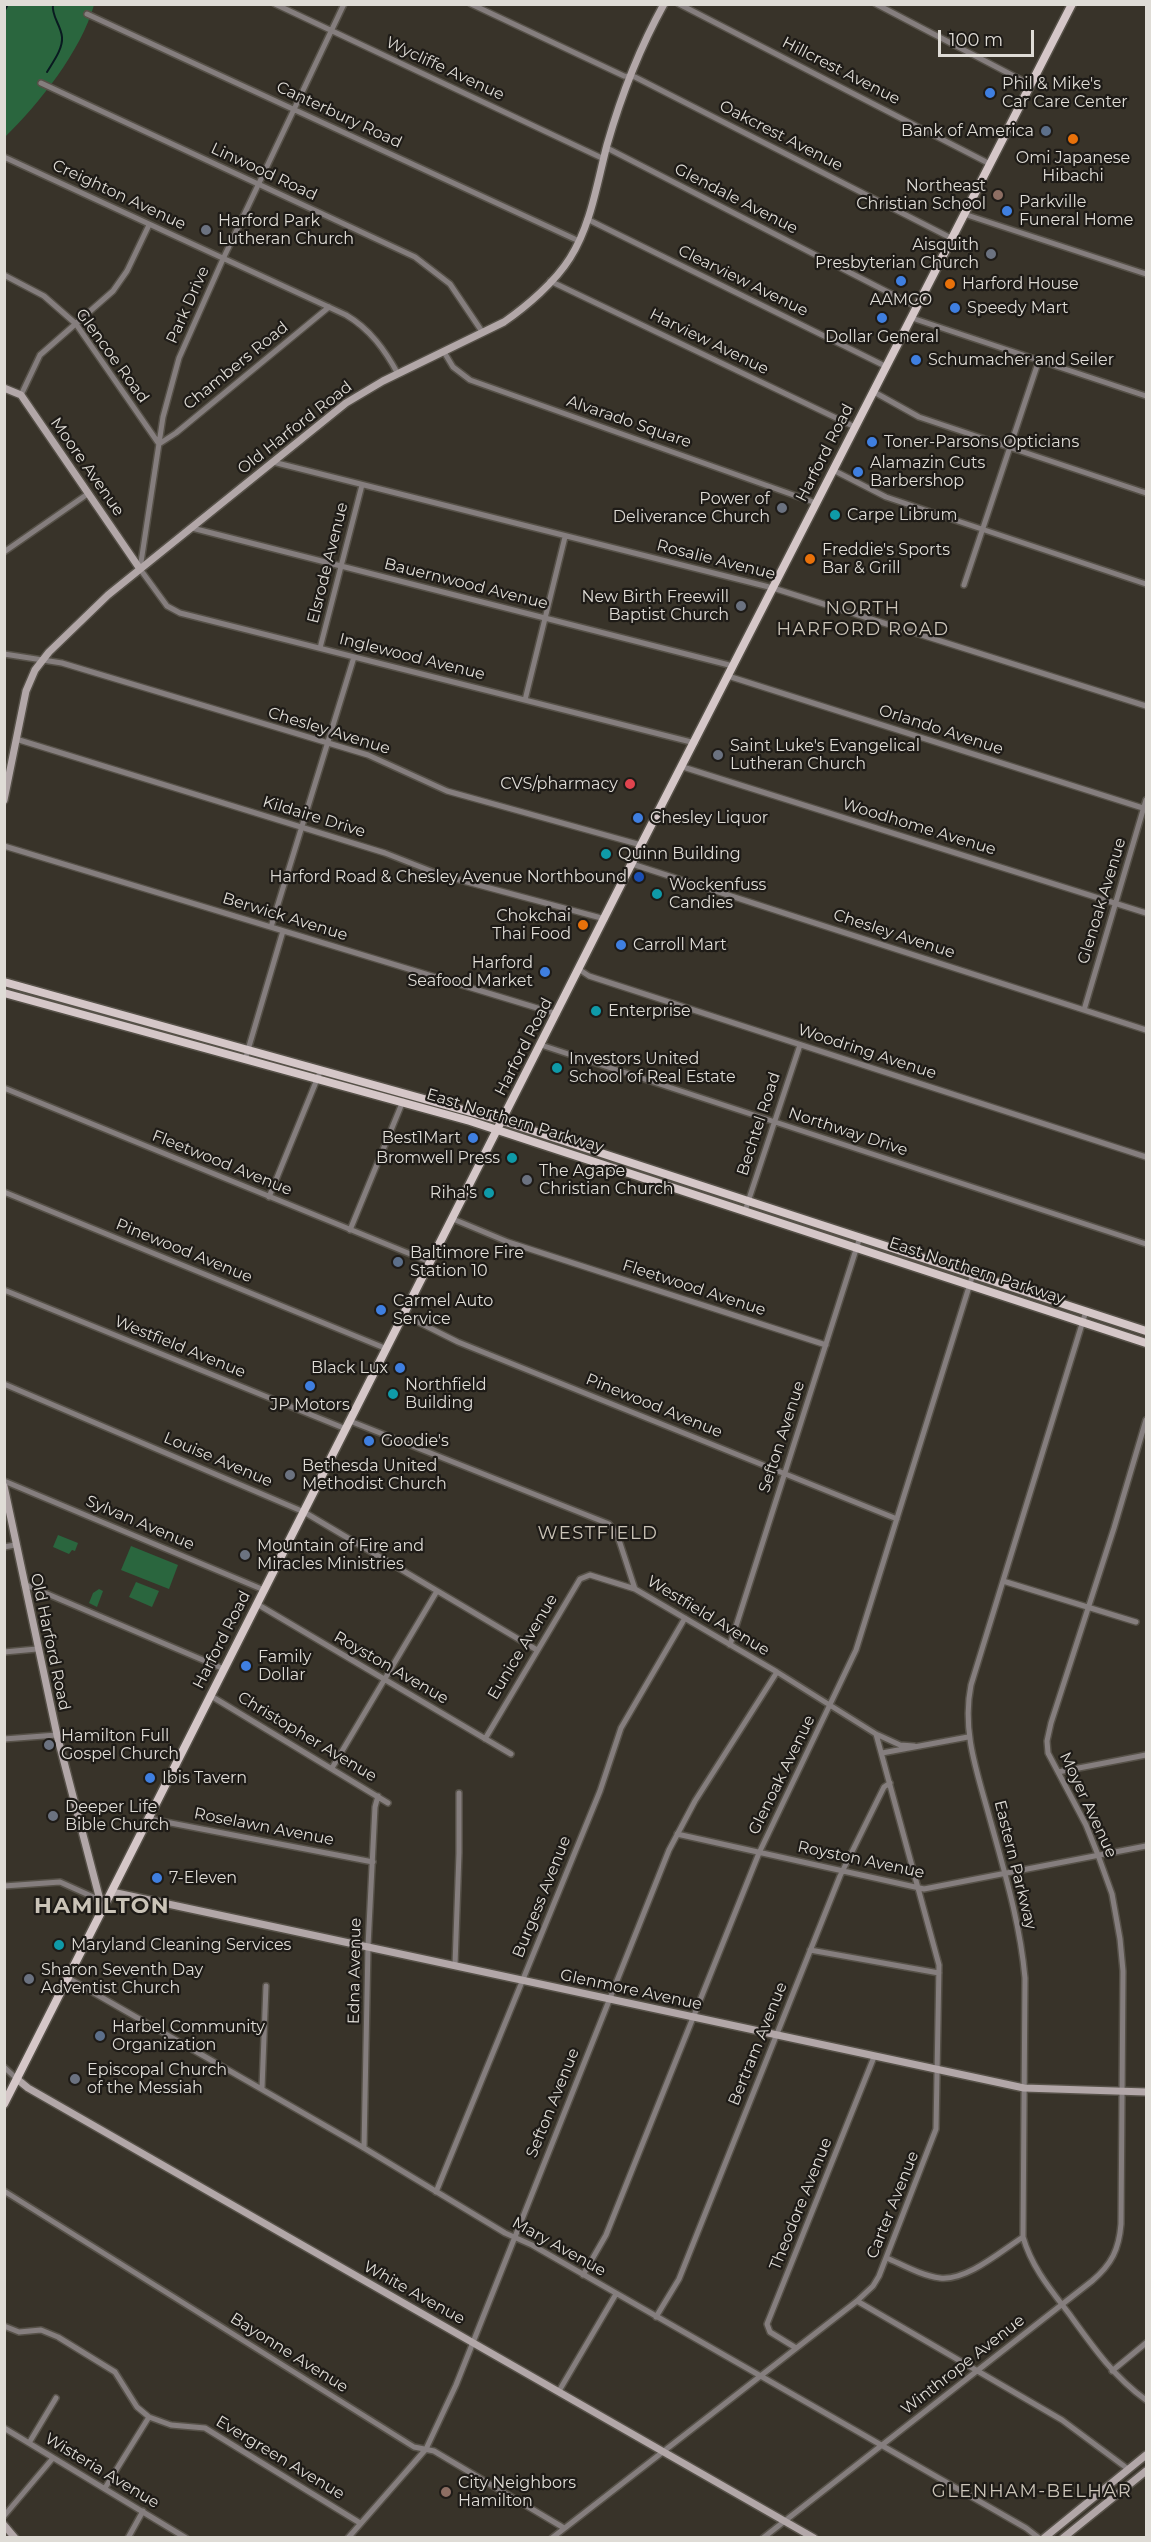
<!DOCTYPE html>
<style>
body{margin:0}
#map{position:relative;width:1151px;height:2542px;overflow:hidden;background:#383329;font-family:Montserrat,sans-serif}
canvas{display:block}
.frame{position:absolute;inset:0;border:6px solid #dfdcd6;pointer-events:none}
.scale{position:absolute;left:938px;top:30px;width:96px;height:27px;box-sizing:border-box;border:3px solid #dfdcd6;border-top:0;padding-left:8px;font-size:18px;line-height:21px;white-space:nowrap;color:#dfdcd6;-webkit-text-stroke:4px #1e1b17;paint-order:stroke}
</style>
<div id="map">
<canvas width="1151" height="2542"></canvas>
<div class="frame"></div>
<div class="scale">100 m</div>
</div>
<script>
const ctx = document.querySelector('canvas').getContext('2d');
ctx.lineJoin = 'round';
function fill(path, color) { ctx.fillStyle = color; ctx.fill(path, 'evenodd'); }
function strokePath(path, color, width, dash) { ctx.strokeStyle = color; ctx.lineWidth = width; ctx.lineCap = dash ? 'butt' : 'round'; ctx.setLineDash(dash || []); ctx.stroke(path); }
function drawText(font, color, halo, rows, align = 'center') {
  ctx.font = font + ' Montserrat,sans-serif'; ctx.lineWidth = 4.5; ctx.setLineDash([]); ctx.textBaseline = 'middle'; ctx.strokeStyle = halo; ctx.fillStyle = color; for (const [text, x, y, turn = 0] of rows) {
    ctx.save(); ctx.translate(x, y); ctx.rotate((+turn || 0) * Math.PI / 180); ctx.textAlign = isNaN(turn) ? turn : align; if (halo) ctx.strokeText(text, 0, 0); ctx.fillText(text, 0, 0); ctx.restore();
  }
}
const green = new Path2D(`
 M5,5H94C81,51 39,104 5,137Z
 M58,1535L78,1543L75,1551L72,1550L69,1554L53,1547Z
 M131,1546L178,1565L169,1589L121,1570Z
 M136,1582L159,1591L152,1607L129,1597Z
 M99,1589L103,1591L97,1607L89,1603L93,1593Z`);
const stream = new Path2D(`
 M4,12L8,4
 M47,72C53,62 63,49 62,37C61,25 51,16 53,4`);
const street = new Path2D(`
 M275,4L604,159
 M344,4L223,259L179,358L163,417L140,569L167,606L180,613L695,743
 M471,4L624,76L635,77L951,238
 M679,4L990,164
 M876,4L1031,85
 M87,14L579,241
 M41,83L415,257L450,284L483,333
 M607,148L917,307
 M4,157L346,315C370,329 385,350 398,374
 M964,214L1146,274
 M587,219L887,367
 M4,275L44,296L76,324L159,444L176,433L329,307
 M550,281L855,427
 M912,318L1146,396
 M444,352L453,367L470,380L816,503
 M874,392L919,417L1146,493
 M21,395L40,355L113,291L127,271L149,225
 M273,462L773,588L1146,706
 M833,470L886,497L1146,584
 M192,528L733,666
 M4,552L89,493
 M964,585L1039,360
 M320,648L362,485
 M4,654L62,663L368,755L447,791L641,845
 M728,676L1146,809
 M525,700L565,537
 M16,739L385,853L441,875L605,919
 M683,767L1146,913
 M4,846L557,1014
 M632,864L1146,1030
 M271,927L354,657
 M580,970L589,976L1146,1157
 M1084,1010L1146,800
 M541,1045L1146,1244
 M245,1060L283,931
 M4,1088L430,1262
 M4,1192L387,1349
 M269,1197L320,1072
 M745,1211L800,1045
 M453,1219L508,1242L826,1345
 M350,1230L403,1101
 M4,1290L346,1429
 M1086,1311L971,1685C962,1730 976,1769 988,1812C1003,1867 1020,1921 1025,1978L1023,2237C1032,2268 1051,2290 1070,2315C1093,2347 1114,2377 1146,2400
 M404,1315L458,1342L897,1519
 M4,1384L304,1512L537,1650
 M350,1421L609,1524L617,1534L635,1589L777,1672L876,1734L900,1745L914,1746
 M4,1481L264,1590
 M4,1547L15,1545
 M1003,1581L1136,1622
 M24,1584L224,1669
 M257,1604L511,1754
 M730,1645L860,1237
 M4,1652L37,1649
 M211,1696L388,1803
 M4,1739L57,1735
 M485,1739L580,1579L590,1575L635,1589
 M882,1753L968,1737
 M332,1768L437,1591
 M1058,1772L1146,1755
 M150,1819L373,1862
 M677,1834L924,1889L1146,1846
 M4,1886L60,1882L100,1900
 M810,1950L939,1973
 M455,1965L459,1853V1793
 M68,1978L364,2148L505,2233L532,2245L1026,2528L1039,2538
 M4,2067L17,2079
 M262,2088L266,1986
 M364,2148L368,1946L375,1807L378,1796
 M4,2191L414,2447L434,2451L564,2528
 M436,2192L600,1791L621,1728L685,1618
 M887,2258C903,2265 922,2276 940,2278C967,2281 1001,2251 1023,2237
 M583,2275L606,2235L759,1853L856,1650L973,1274
 M857,2301L1062,2420L1128,2469
 M656,2317L679,2279L840,1876L884,1787L890,1783
 M4,2326L19,2332L41,2330L58,2337L115,2372L137,2407L149,2417L171,2425L205,2428L360,2523
 M796,2348L770,2332L767,2324L874,2057
 M1112,2371L1146,2343
 M559,2391L616,2294
 M4,2428L186,2538
 M29,2443L56,2398
 M105,2488L149,2417
 M4,2516L53,2458
 M128,2538L143,2511
 M348,2538L426,2449L456,2385L669,1850L695,1801L777,1672
 M552,2538L857,2301L873,2286L879,2276L936,2129L939,1965L876,1734
 M763,2538L1092,2281C1112,2264 1119,2249 1121,2224L1123,1971L1120,1939L1112,1894L1098,1855L1086,1825L1048,1753L1047,1741L1051,1723L1114,1528L1146,1420`);
const secondary = new Path2D(`
 M4,388L21,395L140,569
 M4,800L26,691L35,670L49,652L108,595L346,403L383,381L504,322C527,306 555,282 570,258C591,225 597,183 607,145C621,96 639,49 664,4
 M4,1486L57,1735L100,1900L105,1905
 M112,1892L1024,2088L1146,2092
 M17,2079L28,2088L814,2538
 M4,2525L15,2538
 M1044,2538L1146,2455
 M1063,2538L1146,2471`);
const primary = new Path2D(`
 M4,982L503,1121L1146,1331
 M4,993L470,1121L1146,1343
 M4,2104L641,845L1072,4`);
const markers = [
 [990,93,6,"#3f7fe0"],
 [1046,131,6,"#5c6f8a"],
 [1073,139,6,"#e8710a"],
 [998,195,6,"#8d6e63"],
 [1007,211,6,"#3f7fe0"],
 [206,230,6,"#6b7280"],
 [991,254,6,"#6b7280"],
 [901,281,6,"#3f7fe0"],
 [950,284,6,"#e8710a"],
 [955,308,6,"#3f7fe0"],
 [882,318,6,"#3f7fe0"],
 [916,360,6,"#3f7fe0"],
 [872,442,6,"#3f7fe0"],
 [858,472,6,"#3f7fe0"],
 [782,508,6,"#6b7280"],
 [835,515,6,"#0f9aa8"],
 [810,559,6,"#e8710a"],
 [741,606,6,"#6b7280"],
 [718,755,6,"#6b7280"],
 [630,784,6,"#e0444e"],
 [638,818,6,"#3f7fe0"],
 [606,854,6,"#0f9aa8"],
 [639,877,6,"#1a4fb4"],
 [657,894,6,"#0f9aa8"],
 [583,925,6,"#e8710a"],
 [621,945,6,"#3f7fe0"],
 [545,972,6,"#3f7fe0"],
 [596,1011,6,"#0f9aa8"],
 [557,1068,6,"#0f9aa8"],
 [473,1138,6,"#3f7fe0"],
 [512,1158,6,"#0f9aa8"],
 [527,1180,6,"#6b7280"],
 [489,1193,6,"#0f9aa8"],
 [398,1262,6,"#5c6f8a"],
 [381,1310,6,"#3f7fe0"],
 [400,1368,6,"#3f7fe0"],
 [310,1386,6,"#3f7fe0"],
 [393,1394,6,"#0f9aa8"],
 [369,1441,6,"#3f7fe0"],
 [290,1475,6,"#6b7280"],
 [245,1555,6,"#6b7280"],
 [246,1666,6,"#3f7fe0"],
 [49,1745,6,"#6b7280"],
 [150,1778,6,"#3f7fe0"],
 [53,1816,6,"#6b7280"],
 [157,1878,6,"#3f7fe0"],
 [59,1945,6,"#0f9aa8"],
 [29,1979,6,"#6b7280"],
 [100,2036,6,"#5c6f8a"],
 [75,2079,6,"#6b7280"],
 [446,2492,6,"#8d6e63"]
];
const streetNames = [
 ["Wycliffe Avenue",445,69,25],
 ["Hillcrest Avenue",841,71,27],
 ["Canterbury Road",339,115,25],
 ["Oakcrest Avenue",781,136,27],
 ["Linwood Road",264,172,25],
 ["Creighton Avenue",119,195,25],
 ["Glendale Avenue",736,199,27],
 ["Clearview Avenue",743,281,26],
 ["Park Drive",188,305,-66],
 ["Harview Avenue",709,342,26],
 ["Glencoe Road",112,356,54],
 ["Chambers Road",236,366,-39],
 ["Alvarado Square",629,422,19],
 ["Old Harford Road",295,428,-38],
 ["Harford Road",825,453,-63],
 ["Moore Avenue",87,467,55],
 ["Rosalie Avenue",716,560,14],
 ["Elsrode Avenue",328,563,-76],
 ["Bauernwood Avenue",466,584,14],
 ["Inglewood Avenue",412,657,14],
 ["Orlando Avenue",941,730,18],
 ["Chesley Avenue",329,731,17],
 ["Kildaire Drive",314,817,17],
 ["Woodhome Avenue",919,827,17],
 ["Glenoak Avenue",1102,901,-73],
 ["Berwick Avenue",285,917,17],
 ["Chesley Avenue",894,934,18],
 ["Harford Road",524,1047,-63],
 ["Woodring Avenue",867,1052,18],
 ["East Northern Parkway",515,1121,17],
 ["Bechtel Road",759,1124,-72],
 ["Northway Drive",848,1132,18],
 ["Fleetwood Avenue",222,1163,22],
 ["Pinewood Avenue",184,1251,22],
 ["East Northern Parkway",977,1271,18],
 ["Fleetwood Avenue",694,1288,18],
 ["Westfield Avenue",180,1347,22],
 ["Pinewood Avenue",654,1406,22],
 ["Sefton Avenue",782,1437,-72],
 ["Louise Avenue",218,1460,23],
 ["Sylvan Avenue",140,1523,23],
 ["Westfield Avenue",708,1616,31],
 ["Harford Road",222,1640,-63],
 ["Old Harford Road",50,1642,78],
 ["Eunice Avenue",523,1647,-59],
 ["Royston Avenue",391,1668,30],
 ["Christopher Avenue",307,1737,31],
 ["Glenoak Avenue",782,1775,-64],
 ["Moyer Avenue",1088,1805,65],
 ["Roselawn Avenue",264,1827,11],
 ["Royston Avenue",861,1860,12],
 ["Eastern Parkway",1015,1865,76],
 ["Burgess Avenue",542,1897,-68],
 ["Edna Avenue",355,1971,-89],
 ["Glenmore Avenue",631,1990,12],
 ["Bertram Avenue",758,2044,-68],
 ["Sefton Avenue",553,2103,-68],
 ["Theodore Avenue",801,2204,-68],
 ["Carter Avenue",893,2205,-68],
 ["Mary Avenue",559,2247,29],
 ["White Avenue",414,2293,29],
 ["Bayonne Avenue",289,2353,32],
 ["Winthrope Avenue",963,2365,-38],
 ["Evergreen Avenue",280,2458,31],
 ["Wisteria Avenue",102,2471,31]
];
const poiNames = [
 ["Phil & Mike's",1002,84],
 ["Car Care Center",1002,102],
 ["Bank of America",1034,131,"right"],
 ["Omi Japanese",1073,158,"center"],
 ["Hibachi",1073,176,"center"],
 ["Northeast",986,186,"right"],
 ["Christian School",986,204,"right"],
 ["Parkville",1019,202],
 ["Funeral Home",1019,220],
 ["Harford Park",218,221],
 ["Lutheran Church",218,239],
 ["Aisquith",979,245,"right"],
 ["Presbyterian Church",979,263,"right"],
 ["Harford House",962,284],
 ["AAMCO",901,300,"center"],
 ["Speedy Mart",967,308],
 ["Dollar General",882,337,"center"],
 ["Schumacher and Seiler",928,360],
 ["Toner-Parsons Opticians",884,442],
 ["Alamazin Cuts",870,463],
 ["Barbershop",870,481],
 ["Power of",770,499,"right"],
 ["Deliverance Church",770,517,"right"],
 ["Carpe Librum",847,515],
 ["Freddie's Sports",822,550],
 ["Bar & Grill",822,568],
 ["New Birth Freewill",729,597,"right"],
 ["Baptist Church",729,615,"right"],
 ["Saint Luke's Evangelical",730,746],
 ["Lutheran Church",730,764],
 ["CVS/pharmacy",618,784,"right"],
 ["Chesley Liquor",650,818],
 ["Quinn Building",618,854],
 ["Harford Road & Chesley Avenue Northbound",627,877,"right"],
 ["Wockenfuss",669,885],
 ["Candies",669,903],
 ["Chokchai",571,916,"right"],
 ["Thai Food",571,934,"right"],
 ["Carroll Mart",633,945],
 ["Harford",533,963,"right"],
 ["Seafood Market",533,981,"right"],
 ["Enterprise",608,1011],
 ["Investors United",569,1059],
 ["School of Real Estate",569,1077],
 ["Best1Mart",461,1138,"right"],
 ["Bromwell Press",500,1158,"right"],
 ["The Agape",539,1171],
 ["Christian Church",539,1189],
 ["Riha's",477,1193,"right"],
 ["Baltimore Fire",410,1253],
 ["Station 10",410,1271],
 ["Carmel Auto",393,1301],
 ["Service",393,1319],
 ["Black Lux",388,1368,"right"],
 ["Northfield",405,1385],
 ["Building",405,1403],
 ["JP Motors",310,1405,"center"],
 ["Goodie's",381,1441],
 ["Bethesda United",302,1466],
 ["Methodist Church",302,1484],
 ["Mountain of Fire and",257,1546],
 ["Miracles Ministries",257,1564],
 ["Family",258,1657],
 ["Dollar",258,1675],
 ["Hamilton Full",61,1736],
 ["Gospel Church",61,1754],
 ["Ibis Tavern",162,1778],
 ["Deeper Life",65,1807],
 ["Bible Church",65,1825],
 ["7-Eleven",169,1878],
 ["Maryland Cleaning Services",71,1945],
 ["Sharon Seventh Day",41,1970],
 ["Adventist Church",41,1988],
 ["Harbel Community",112,2027],
 ["Organization",112,2045],
 ["Episcopal Church",87,2070],
 ["of the Messiah",87,2088],
 ["City Neighbors",458,2483],
 ["Hamilton",458,2501]
];
const neighbourhoodNames = [
 ["NORTH",863,609],
 ["HARFORD ROAD",863,630],
 ["WESTFIELD",598,1534],
 ["GLENHAM-BELHAR",1032,2492]
];
const districtNames = [
 ["HAMILTON",102,1907]
];
fill(green, '#2a663e');
strokePath(stream, '#091a20', 2);
strokePath(street, '#565148', 8);
strokePath(secondary, '#565148', 10);
strokePath(primary, '#565148', 11);
strokePath(street, '#857e7e', 5);
strokePath(secondary, '#b2a7a8', 7);
strokePath(primary, '#d5c7c8', 8);
for (const [x, y, r, color] of markers) { const dot = new Path2D(); dot.arc(x, y, r, 0, 2 * Math.PI); ctx.fillStyle = color; ctx.fill(dot); strokePath(dot, '#1e1b17', 2); }
drawText('16px', '#dfdcd6', '#1e1b17', streetNames);
drawText('16px', '#dfdcd6', '#1e1b17', poiNames, 'left');
ctx.letterSpacing = '1.5px';
drawText('18px', '#cbc4b8', '#1e1b17', neighbourhoodNames);
ctx.letterSpacing = '0px';
ctx.letterSpacing = '1.5px';
drawText('bold 22px', '#cbc4b8', '#1e1b17', districtNames);
ctx.letterSpacing = '0px';
</script>
